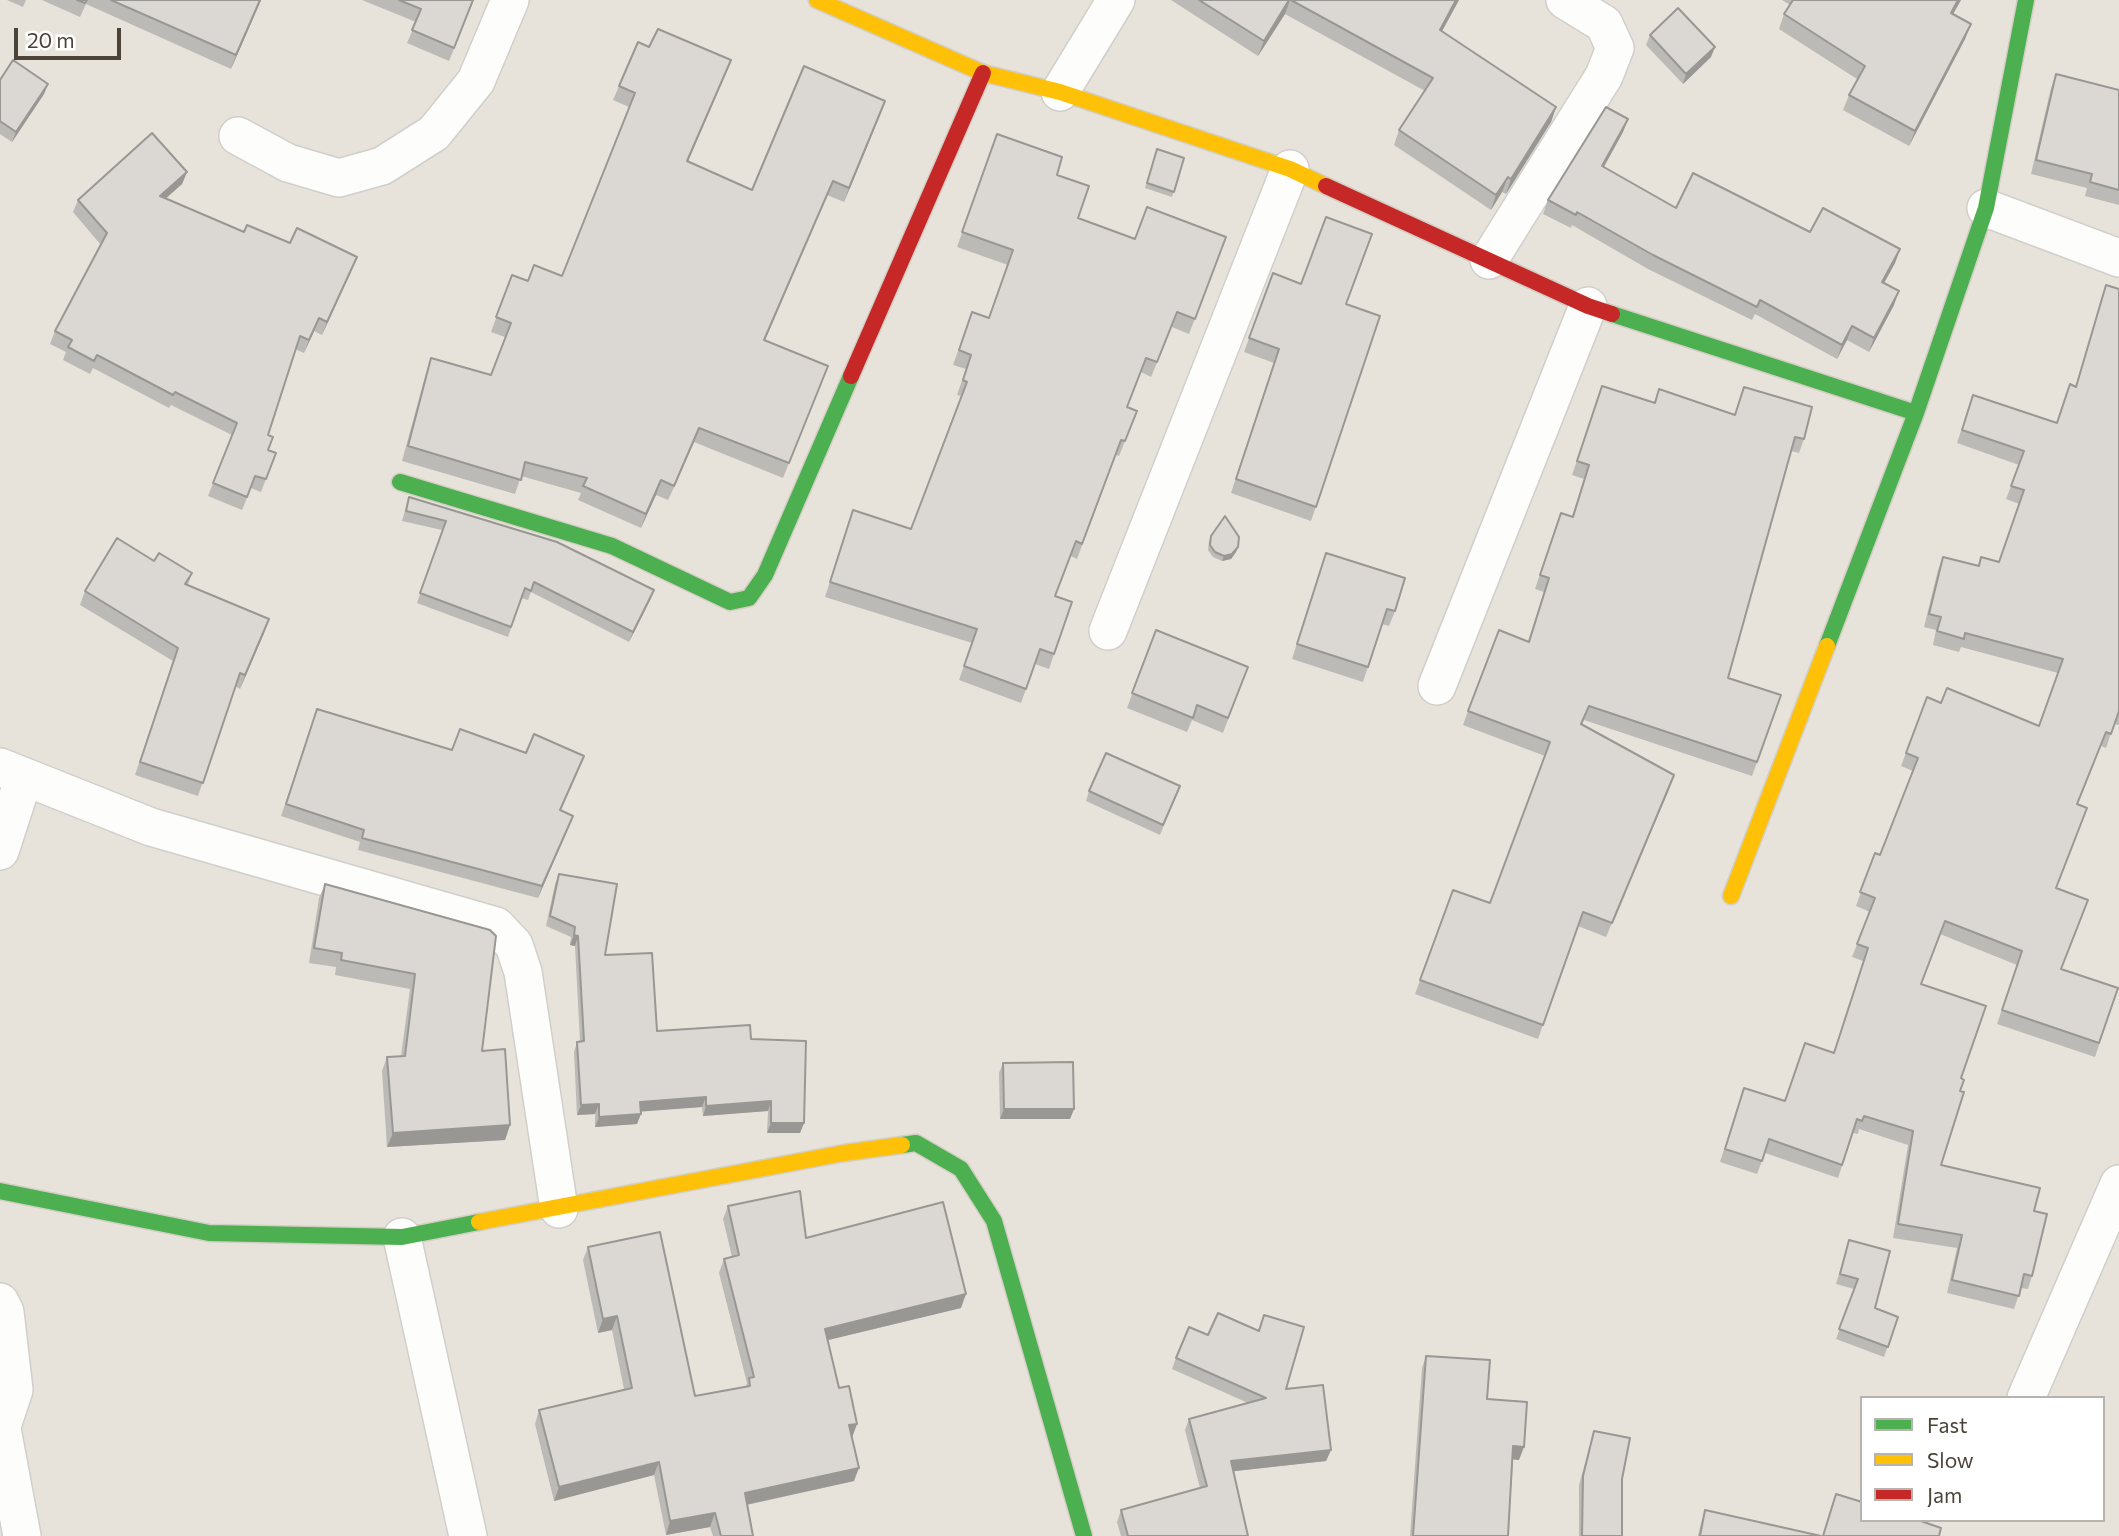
<!DOCTYPE html>
<style>
body{margin:0}
#map{position:relative;width:2119px;height:1536px;overflow:hidden;background:#f3f1ee;font-family:Commissioner,sans-serif}
canvas{display:block}
.legend{position:absolute;left:1860px;top:1396px;width:245px;height:126px;box-sizing:border-box;background:#fff;border:2px solid #b7b4af;margin:0;padding:9px 12px;list-style:none;font-size:21px;color:#4b4338}
.legend li{display:flex;align-items:center;gap:14px;height:35px}
.legend b{width:35px;border:2px solid #b7b4af}
.scale{position:absolute;left:14px;top:28px;width:107px;height:32px;box-sizing:border-box;border:4px solid #4b4338;border-top:0;padding-left:9px;font-size:21px;line-height:24px;white-space:nowrap;color:#4b4338;-webkit-text-stroke:5px #fff;paint-order:stroke}
</style>
<div id="map">
<canvas width="2119" height="1536"></canvas>
<ul class="legend">
<li><b style="height:9px;background:#4caf50"></b>Fast</li>
<li><b style="height:9px;background:#ffc107"></b>Slow</li>
<li><b style="height:9px;background:#c62828"></b>Jam</li>
</ul>
<div class="scale">20 m</div>
</div>
<script>
const ctx = document.querySelector('canvas').getContext('2d');
ctx.lineJoin = 'round';
function fill(path, color) { ctx.fillStyle = color; ctx.fill(path, 'evenodd'); }
function strokePath(path, color, width, dash) { ctx.strokeStyle = color; ctx.lineWidth = width; ctx.lineCap = dash ? 'butt' : 'round'; ctx.setLineDash(dash || []); ctx.stroke(path); }
const residential = new Path2D(`
 M0,0H2119V1536H0ZM1862,1398H2103V1520H1862Z`);
const street = new Path2D(`
 M1060,92L1116,0
 M238,136L288,163L339,178L382,166L434,133L476,81L510,0
 M1986,208L2119,258
 M1489,260L1604,76L1615,48L1604,24L1565,0
 M1108,631L1290,169
 M1437,686L1588,306
 M0,767L151,827L496,926L514,945L523,972L559,1209
 M0,851L24,777
 M402,1237L468,1536
 M0,1302L5,1312L14,1390L0,1432
 M2026,1398L2119,1184
 M2,1429L22,1536`);
const fast = new Path2D(`
 M1612,314L1916,413
 M400,482L612,546L730,602L749,598L765,575L851,376
 M1827,646L1916,413L1986,208L2026,0
 M902,1145L916,1143L961,1169L994,1221L1084,1536
 M0,1191L209,1233L402,1237L479,1222`);
const slow = new Path2D(`
 M817,0L983,73L1060,92L1290,169L1326,186
 M1731,896L1827,646
 M479,1222L844,1153L902,1145`);
const jam = new Path2D(`
 M1326,186L1588,306L1612,314
 M851,376L983,73`);
const wall = new Path2D(`
 M7,0H26L23,7Z
 M42,0H261L231,69L86,4L80,17Z
 M362,0H474L449,61L407,43L416,22Z
 M1171,0H1459L1442,31L1556,107L1551,122L1506,194L1502,192L1491,210L1394,145L1399,130L1425,91L1285,14L1258,56Z
 M1782,0H1961L1953,14L1971,24L1965,39L1909,146L1843,110L1849,95L1857,79L1779,29L1784,14L1790,5Z
 M1650,35L1711,57L1683,84L1646,45Z
 M649,47L731,60L688,161L752,190L880,115L844,202L827,195L765,340L828,366L783,478L694,442L668,500L656,495L641,528L578,500L581,493L521,476L515,494L402,461L426,373L431,358L491,375L505,337L491,332L512,275L528,281L562,276L629,107L613,100L619,86Z
 M2056,74L2119,90V205L2085,196L2087,188L2031,174L2051,88Z
 M0,80L48,84L44,94L12,142L0,134Z
 M1628,119L1623,132L1604,167L1676,208L1810,232L1900,249L1895,263L1884,283L1894,305L1869,352L1847,340L1837,359L1755,314L1752,320L1648,269L1572,225L1571,228L1543,214L1548,200Z
 M997,134L1057,175L1078,218L1135,239L1226,237L1189,334L1172,327L1151,377L1141,372L1127,407L1137,411L1119,456L1116,455L1077,559L1071,556L1055,596L1054,654L1049,669L1035,664L1021,703L959,680L972,643L825,597L853,510L911,529L961,396L957,395L966,369L953,365L972,312L989,318L1008,265L957,247Z
 M1157,149L1184,158L1172,197L1145,188Z
 M187,172L182,184L166,198L244,232L290,243L357,257L352,269L322,335L314,331L304,353L295,349L268,435V450L276,453L261,492L251,488L242,510L208,496L232,435L171,405L169,408L93,368L90,374L63,360L66,352L50,344L55,331L101,245L73,212L78,200Z
 M1273,273L1346,304L1380,316L1311,521L1231,493L1274,363L1244,352Z
 M2106,285L2119,289V725L2114,724L2106,748L2101,746L2078,804L2056,888L2062,969L2118,988L2095,1057L1997,1024L2017,965L1940,934L1921,984L1961,1078L1960,1091L1941,1165L2034,1211L2032,1276L2028,1289L2021,1288L2014,1309L1947,1293L1957,1248L1893,1238L1908,1145L1859,1129L1858,1134L1853,1133L1838,1178L1765,1153L1757,1174L1720,1162L1744,1088L1785,1101L1834,1053L1863,961L1852,957L1870,912L1856,906L1875,853L1880,855L1913,771L1901,766L1927,697L1941,703L2039,726L2058,673L1961,647L1959,652L1933,645L1936,630L1924,627L1938,570L1943,557L1978,565L1981,557L1999,562L2019,504L2006,499L2019,465L1957,443L1973,395L2057,423L2076,386Z
 M1602,386L1654,403L1659,389L1735,415L1744,387L1804,439L1799,453L1791,451L1728,678L1757,762L1752,776L1584,720L1582,724L1669,789L1606,937L1578,926L1538,1039L1415,994L1453,890L1490,903L1545,756L1463,725L1468,711L1528,641L1544,592L1535,589L1556,526L1572,516L1584,479L1572,475Z
 M409,497L654,590L650,600L629,642L531,592L528,600L521,598L508,637L417,603L442,530L402,521Z
 M1211,536L1238,547L1236,552L1231,559L1222,561L1213,557L1208,550L1209,541Z
 M1326,553L1395,611L1389,626L1382,624L1363,682L1292,659Z
 M154,561L192,573L188,585L264,633L240,689L235,686L198,796L135,775L173,661L80,605L85,591Z
 M1156,630L1248,667L1223,733L1192,720L1187,732L1127,708Z
 M313,721L452,750L526,753L579,768L560,810L573,816L538,898L358,850L360,842L281,816Z
 M1180,786L1160,835L1086,801L1089,791Z
 M559,874L605,955L657,1031L751,1039L804,1123L800,1133H767L768,1111L703,1116L702,1107L640,1111L637,1124L595,1127V1114L577,1115L574,1052L577,1042L580,1041L575,946L570,945L571,937L546,926L555,884Z
 M325,884L490,930L482,1051L510,1125L505,1140L387,1147L382,1071L387,1057L401,1056L410,989L335,975L336,967L309,963L319,898Z
 M1003,1063L1074,1109L1070,1119H1000L999,1073Z
 M728,1206L806,1238L961,1308L828,1340L852,1437L854,1481L747,1505L753,1536H713L710,1527L666,1535L654,1475L554,1501L535,1424L539,1410L624,1389L612,1330L598,1333L583,1260L588,1247L695,1396L746,1387L747,1383L719,1273L724,1259L732,1257L723,1219Z
 M1849,1240L1875,1308L1898,1317L1884,1357L1836,1339L1854,1289L1836,1284Z
 M1264,1315L1286,1389L1331,1450L1326,1461L1234,1471L1248,1536H1121L1117,1522L1121,1510L1200,1488L1185,1430L1189,1419L1248,1403L1172,1369L1176,1358L1208,1335L1258,1330Z
 M1426,1356L1487,1399L1519,1460L1513,1459L1508,1536H1410L1422,1368Z
 M1594,1431L1622,1479V1536H1579V1485Z
 M1705,1510L1821,1536H1698L1701,1523Z`);
const shadedWall = new Path2D(`
 M260,0H261L231,69L236,55Z
 M1290,0L1285,14L1258,56L1264,41Z
 M1456,0H1459L1435,44L1440,30Z
 M1958,0H1961L1945,28L1951,13Z
 M1971,24L1965,39L1909,146L1915,131Z
 M1715,47L1711,57L1683,84L1686,74Z
 M731,60L725,75L682,175L687,161Z
 M48,84L44,94L12,142L16,132Z
 M885,101L880,115L844,202L849,188Z
 M1556,107L1551,122L1506,194L1511,179Z
 M1628,119L1623,132L1597,179L1602,166Z
 M187,172L182,184L155,208L160,196Z
 M1508,177L1502,192L1491,210L1496,195Z
 M833,181L827,195L759,354L764,340Z
 M1900,249L1895,263L1877,296L1882,282Z
 M357,257L352,269L322,335L327,322Z
 M1899,291L1894,305L1869,352L1874,338Z
 M319,318L314,331L304,353L309,340Z
 M1852,326L1847,340L1837,359L1842,345Z
 M699,428L694,442L668,500L674,486Z
 M661,480L656,495L641,528L646,514Z
 M1238,547L1236,552L1231,559L1222,561L1224,556Z
 M654,590L650,600L629,642L633,632Z
 M269,619L264,633L240,689L245,675Z
 M1674,775L1669,789L1606,937L1612,923Z
 M573,816L568,828L538,898L542,886Z
 M574,935L578,936L575,946L570,945Z
 M706,1097L702,1107L636,1112L640,1102Z
 M771,1101L768,1111L703,1116L706,1106Z
 M599,1104L595,1114L577,1115L581,1105Z
 M1004,1109H1074L1070,1119H1000Z
 M641,1114L637,1124L595,1127L599,1117Z
 M771,1123H804L800,1133H767Z
 M510,1125L505,1140L387,1147L393,1133Z
 M966,1294L961,1308L820,1342L825,1329Z
 M617,1316L612,1330L598,1333L603,1319Z
 M857,1424L852,1438L849,1425Z
 M1513,1446L1524,1447L1519,1460L1509,1459Z
 M1331,1450L1326,1461L1227,1472L1231,1461Z
 M659,1462L654,1475L554,1501L559,1487Z
 M859,1468L854,1481L740,1506L745,1493Z
 M715,1513L710,1527L666,1535L670,1521Z`);
const building = new Path2D(`
 M77,0H87L85,3Z
 M111,0H260L236,55Z
 M399,0H473L454,48L412,30L421,9Z
 M1199,0H1289L1264,41Z
 M1291,0H1456L1440,30L1556,107L1511,179L1508,177L1496,195L1399,130L1433,78Z
 M1793,0H1958L1951,13L1971,24L1915,131L1849,95L1865,66L1784,14Z
 M1678,8L1715,47L1686,74L1650,35Z
 M658,29L731,60L687,161L752,190L804,66L885,101L849,188L833,181L764,340L828,366L789,463L699,428L674,486L661,480L646,514L583,486L587,478L525,462L521,480L408,446L431,358L491,375L511,323L496,317L512,275L528,281L534,265L562,276L635,93L619,86L638,42L649,47Z
 M13,60L48,84L16,132L0,121V80Z
 M2056,74L2119,90V190L2090,182L2092,174L2036,160Z
 M1606,107L1628,119L1602,166L1676,208L1693,173L1810,232L1823,208L1900,249L1882,282L1899,291L1874,338L1852,326L1842,345L1760,300L1757,307L1653,255L1577,212L1576,215L1548,200Z
 M152,133L187,172L160,196L244,232L247,225L290,243L297,228L357,257L327,322L319,318L309,340L300,336L268,435L273,437L268,450L276,453L266,479L255,476L247,497L213,483L237,423L175,392L173,395L97,355L94,361L68,347L72,340L55,331L107,233L78,200Z
 M997,134L1062,157L1057,175L1089,186L1078,218L1135,239L1147,207L1226,237L1195,319L1177,312L1157,362L1146,358L1127,407L1137,411L1125,441L1121,440L1082,544L1076,541L1055,596L1072,602L1054,654L1040,649L1026,689L964,666L977,629L830,582L853,510L911,529L967,382L963,380L971,355L959,350L972,312L989,318L1013,250L962,232Z
 M1157,149L1184,158L1174,192L1147,183Z
 M1326,217L1372,234L1346,304L1380,316L1316,507L1236,479L1279,349L1249,338L1273,273L1301,284Z
 M2106,285L2119,289V711L2111,734L2106,732L2077,804L2087,808L2056,888L2088,900L2061,969L2118,988L2099,1043L2002,1010L2022,951L1945,921L1921,984L1986,1006L1961,1078L1964,1080L1960,1091L1964,1092L1941,1165L2040,1188L2034,1211L2047,1214L2032,1276L2024,1274L2019,1296L1952,1280L1962,1235L1898,1224L1913,1131L1864,1116L1862,1121L1857,1119L1842,1165L1769,1139L1762,1161L1725,1149L1744,1088L1785,1101L1805,1043L1834,1053L1868,948L1857,944L1875,898L1860,892L1875,853L1880,855L1918,758L1906,753L1927,697L1941,703L1947,688L2039,726L2063,659L1965,633L1964,639L1937,631L1941,617L1929,614L1943,557L1979,566L1981,557L1999,562L2024,490L2011,486L2024,451L1962,430L1973,395L2057,423L2070,384L2076,387Z
 M1602,386L1655,403L1659,389L1735,415L1744,387L1812,407L1804,439L1795,437L1728,678L1781,695L1757,762L1589,706L1581,724L1674,775L1612,923L1583,912L1543,1025L1420,980L1453,890L1490,903L1550,742L1468,711L1499,630L1529,642L1549,578L1540,575L1561,513L1573,517L1589,465L1577,461Z
 M409,497L557,542L654,590L633,632L534,582L531,591L525,588L511,627L420,593L446,521L406,511Z
 M1225,516L1239,537L1238,547L1232,554L1224,556L1215,552L1210,545L1211,536Z
 M117,538L154,561L159,553L192,573L185,584L269,619L245,675L240,673L203,783L140,762L178,648L85,591Z
 M1326,553L1405,578L1395,611L1387,609L1368,667L1297,644Z
 M1156,630L1248,667L1228,718L1197,705L1193,718L1132,693Z
 M317,709L452,750L460,729L526,753L534,734L584,756L560,810L573,816L542,886L362,838L364,830L286,804Z
 M1106,753L1180,786L1163,825L1089,791Z
 M559,874L617,884L605,955L652,953L657,1031L750,1025L751,1039L806,1041L804,1123H771V1101L706,1106V1097L640,1102L641,1114L599,1117V1104L581,1105L577,1042L584,1041L578,936L574,935L575,927L550,916Z
 M325,884L490,930L496,936L482,1051L505,1049L510,1125L393,1133L387,1057L405,1056L415,974L341,960L342,953L314,948Z
 M1073,1062L1074,1109H1004L1003,1063Z
 M800,1191L806,1238L943,1202L966,1294L825,1329L839,1388L849,1386L857,1424L849,1425L859,1468L745,1493L753,1536H721L715,1513L670,1521L659,1462L559,1487L539,1410L632,1388L617,1316L603,1319L588,1247L660,1232L695,1396L750,1386L749,1378L754,1377L724,1259L739,1255L728,1206Z
 M1849,1240L1890,1251L1875,1308L1898,1317L1888,1347L1839,1329L1858,1279L1840,1274Z
 M1218,1313L1259,1331L1264,1315L1304,1327L1286,1389L1323,1385L1331,1450L1231,1461L1248,1536H1128L1121,1510L1207,1486L1189,1419L1266,1398L1176,1358L1189,1327L1208,1335Z
 M1426,1356L1490,1360L1487,1399L1527,1402L1524,1447L1513,1446L1508,1536H1413Z
 M1594,1431L1630,1438L1622,1479V1536H1582L1583,1476Z
 M1836,1494L1862,1502V1520H1918L1941,1528L1939,1536H1823Z
 M1705,1510L1821,1536H1700Z`);
fill(residential, '#e7e3db');
strokePath(street, '#d1cfcb', 40);
strokePath(fast, '#d3cec4', 19);
strokePath(slow, '#d3cec4', 19);
strokePath(jam, '#d3cec4', 19);
strokePath(street, '#fdfdfc', 37);
strokePath(fast, '#4caf50', 16);
strokePath(slow, '#ffc107', 16);
strokePath(jam, '#c62828', 16);
fill(wall, '#bcbab6');
fill(shadedWall, '#999794');
fill(building, '#dbd8d4');
strokePath(building, '#999794', 2);
</script>
